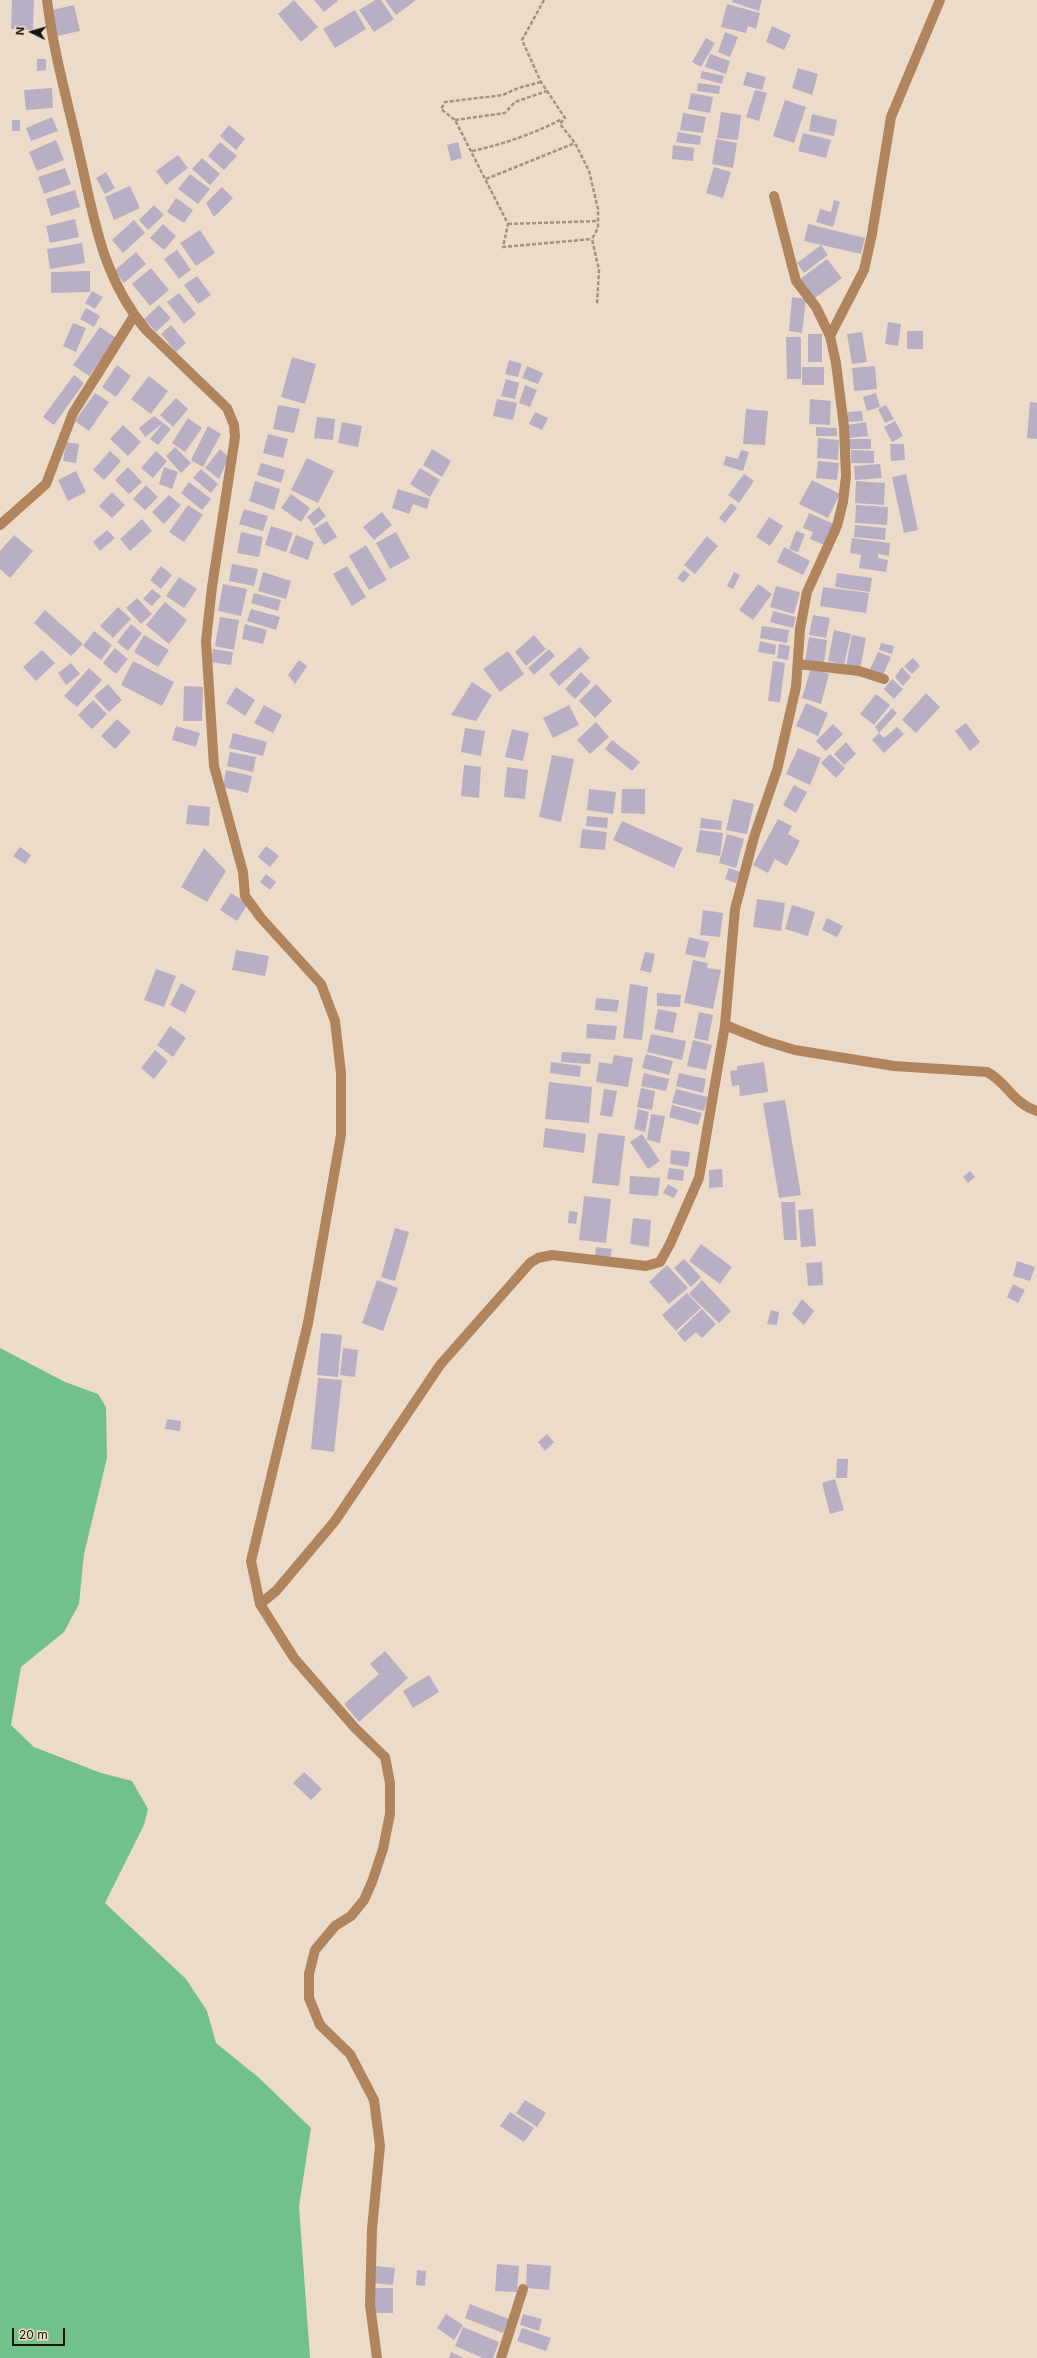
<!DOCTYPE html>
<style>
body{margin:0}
#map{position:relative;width:1037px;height:2358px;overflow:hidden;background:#eddbc9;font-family:Inter,sans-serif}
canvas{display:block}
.north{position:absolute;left:12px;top:12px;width:40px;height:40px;-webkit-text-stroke:3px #eddbc9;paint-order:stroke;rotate:275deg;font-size:11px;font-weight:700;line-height:16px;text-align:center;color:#19130d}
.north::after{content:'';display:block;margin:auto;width:14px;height:18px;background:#19130d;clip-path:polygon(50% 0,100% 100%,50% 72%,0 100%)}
.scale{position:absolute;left:12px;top:2328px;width:53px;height:18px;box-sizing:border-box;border:2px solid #19130d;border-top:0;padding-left:5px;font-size:12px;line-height:14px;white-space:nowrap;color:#19130d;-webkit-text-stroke:3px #eddbc9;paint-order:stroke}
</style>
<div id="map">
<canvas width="1037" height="2358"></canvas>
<div class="north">N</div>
<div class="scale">20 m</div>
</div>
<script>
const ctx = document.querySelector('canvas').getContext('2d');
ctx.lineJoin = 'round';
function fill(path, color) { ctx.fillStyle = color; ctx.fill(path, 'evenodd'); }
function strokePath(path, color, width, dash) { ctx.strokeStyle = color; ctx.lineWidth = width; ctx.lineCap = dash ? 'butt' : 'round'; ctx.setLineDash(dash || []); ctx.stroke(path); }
const forest = new Path2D(`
 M0,1348L65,1382L98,1394L106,1407L107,1458L84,1554L79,1604L64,1632L21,1667L11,1725L34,1747L101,1773L132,1781L148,1809L144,1825L105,1903L186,1979L207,2011L216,2043L258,2077L311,2128L299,2206L310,2358H0Z`);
const building = new Path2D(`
 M12,0H34L33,30L11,29Z
 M294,0L318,27L301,42L278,14Z
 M314,0H337L338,1L324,12Z
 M375,0H381L394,19L374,32L359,10Z
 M385,0H416L396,15Z
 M733,0H762L759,11L732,2Z
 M727,4L760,13L756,29L748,26L746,33L721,27Z
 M74,5L80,31L57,36L52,10Z
 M355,10L366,29L335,48L323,29Z
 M772,26L791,35L784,50L766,42Z
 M725,32L738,37L730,57L718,52Z
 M706,38L715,43L701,67L692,62Z
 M710,54L730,61L726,74L705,67Z
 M37,59H46V70L37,71Z
 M798,68L818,74L812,95L792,88Z
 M702,71L724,76L722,84L700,78Z
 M747,72L766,77L762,90L743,85Z
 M698,83L720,86L719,94L697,91Z
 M52,88L53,108L26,110L24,90Z
 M755,90L767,93L759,121L746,117Z
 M691,93L713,97L710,113L688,109Z
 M785,100L806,107L794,143L773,136Z
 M721,112L741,115L738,140L717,138Z
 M683,113L706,117L703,133L680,130Z
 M812,114L837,120L834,136L809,131Z
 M52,117L58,131L31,141L26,128Z
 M12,120H20V131H12Z
 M229,125L245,139L236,150L220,136Z
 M678,132L701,136L700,145L676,142Z
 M803,133L831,140L826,158L798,151Z
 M716,139L737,143L733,168L712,164Z
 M56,140L64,160L37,171L29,152Z
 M220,142L237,156L224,170L208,156Z
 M458,142L462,158L451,161L447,145Z
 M673,145L694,148L693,161L672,159Z
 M178,155L188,168L166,185L156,171Z
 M202,158L220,174L210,185L192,169Z
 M714,167L731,172L723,198L706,193Z
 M65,168L71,184L44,194L38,177Z
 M106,172L115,188L105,194L96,178Z
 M190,174L210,189L198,204L178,189Z
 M130,186L140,208L114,220L105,197Z
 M222,187L233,198L214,217L206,203Z
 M75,190L80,207L51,216L46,199Z
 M176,198L193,210L184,223L167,212Z
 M834,200L840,202L833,227L816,222L820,209L831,212Z
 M154,205L164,215L148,230L139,220Z
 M75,219L79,237L50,243L46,226Z
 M134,220L145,233L123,253L112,240Z
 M163,224L176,236L164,250L150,238Z
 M808,224L865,238L861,254L804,241Z
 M200,230L215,253L196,266L180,243Z
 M82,243L85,263L50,269L47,249Z
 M821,245L828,255L804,273L797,263Z
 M177,250L191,270L179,279L164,259Z
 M136,252L146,264L124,283L114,271Z
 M827,259L842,278L815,298L800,279Z
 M151,268L169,290L150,306L132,284Z
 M90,271V292L51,293V272Z
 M197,276L211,295L198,304L184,285Z
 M92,291L103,297L95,309L85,303Z
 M179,293L196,314L184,324L167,302Z
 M792,297L806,299L802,333L789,331Z
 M159,305L171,318L156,332L144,319Z
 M86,308L100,316L94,327L80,319Z
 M888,322L901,324L898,346L885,344Z
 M73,323L86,328L76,352L63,346Z
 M171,325L186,343L176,352L161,334Z
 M100,327L116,338L89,376L73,365Z
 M907,331H923V349H907Z
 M862,332L867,362L852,364L847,334Z
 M808,334H822V362H808Z
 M786,337H801V379H787Z
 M292,357L316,364L305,404L281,397Z
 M509,360L522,364L518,377L505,374Z
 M117,365L131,376L116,397L102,387Z
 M527,366L543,373L538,384L522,378Z
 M875,366L877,389L854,391L852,368Z
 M802,367H824V385H802Z
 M74,375L84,383L54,425L43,417Z
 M149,376L168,391L151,414L131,399Z
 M506,379L519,383L515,399L501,396Z
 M525,385L537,390L530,407L519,403Z
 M95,393L109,402L89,431L75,421Z
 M876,393L880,407L867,411L863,397Z
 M176,398L188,409L173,427L160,415Z
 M497,399L517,403L513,420L493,416Z
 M810,399L831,401L830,425L809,424Z
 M1030,402L1037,403V439L1027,438Z
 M278,405L300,409L294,433L273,429Z
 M886,405L894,419L885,423L878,409Z
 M746,409L768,411L765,445L743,444Z
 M862,411L863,421L848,422L847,412Z
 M535,412L548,418L542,430L529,424Z
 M154,416L163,423L171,429L158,445L150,439L163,423L145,437L139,428Z
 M317,417L335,419L333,440L314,438Z
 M188,418L202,428L185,452L172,443Z
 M895,421L903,436L892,442L884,427Z
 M342,422L362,426L358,447L338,443Z
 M866,422L868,436L849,438L847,425Z
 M123,425L141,442L128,456L110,439Z
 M208,426L221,434L203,467L191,460Z
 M816,427L837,428V436H816Z
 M268,434L288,439L283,458L263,453Z
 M818,438L839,440L838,460L817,458Z
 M849,439H871V449H849Z
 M66,442L79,444L76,463L63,461Z
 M890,444H904L905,460L891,461Z
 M175,447L191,463L181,473L166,456Z
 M220,449L229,457L219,479L205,468Z
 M432,449L451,461L442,477L423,465Z
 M741,450L749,452L743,471L723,465L726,456L738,459Z
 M851,450L874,451V463H851Z
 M110,451L121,461L104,480L93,470Z
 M156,451L167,461L153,478L141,468Z
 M307,458L334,471L318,503L291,490Z
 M818,461L839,463L837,480L816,478Z
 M261,463L285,470L281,483L257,475Z
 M880,464L882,478L855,480L854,466Z
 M128,467L142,482L129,494L115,480Z
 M164,467L178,472L172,489L159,484Z
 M420,468L440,480L430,497L410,484Z
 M201,469L218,484L211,493L193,478Z
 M76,471L86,492L68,501L58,480Z
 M744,474L754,481L739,503L728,495Z
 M906,474L918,530L904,533L892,477Z
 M812,480L840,494L828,518L799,504Z
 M255,481L280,489L274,510L249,501Z
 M856,481L885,483L884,505L855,503Z
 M189,482L211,499L202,510L181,493Z
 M146,485L158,497L145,510L133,499Z
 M398,489L430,499L427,509L413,504L409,514L392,508Z
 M112,492L125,505L112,518L99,506Z
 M291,494L310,508L301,522L281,508Z
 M169,495L181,505L164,524L152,512Z
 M731,503L737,508L725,523L719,518Z
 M188,505L203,515L184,542L169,532Z
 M856,505L888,507L887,525L855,523Z
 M319,507L326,516L314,526L307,517Z
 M244,509L268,516L263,531L239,524Z
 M382,512L392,525L374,540L363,527Z
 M809,513L834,524L825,545L810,539L813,532L803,528Z
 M769,517L783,526L770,546L756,537Z
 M142,519L152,531L130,551L120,539Z
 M327,521L337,537L324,545L314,529Z
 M855,525L886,528L885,540L854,537Z
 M271,526L293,533L286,552L265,545Z
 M107,530L115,538L100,551L93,542Z
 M796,531L805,534L798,552L789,549Z
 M241,532L263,537L259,557L237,553Z
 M396,532L410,558L390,569L376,543Z
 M14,535L33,551L10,578L0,569V551Z
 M296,535L314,542L308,560L289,553Z
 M707,536L718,546L695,574L684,565Z
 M852,538L890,543L889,556L878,554V558L888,560L886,572L859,568L861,555L850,553Z
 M366,545L387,580L369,590L349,556Z
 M784,547L810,561L803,575L777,562Z
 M232,564L258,569L254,586L229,581Z
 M161,566L172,575L161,589L150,580Z
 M347,566L366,597L352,606L333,574Z
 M684,570L690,575L683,583L677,578Z
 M263,572L291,581L286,599L258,591Z
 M734,572L740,575L733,589L727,586Z
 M837,573L872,578L870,592L835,587Z
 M179,577L197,589L184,608L166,596Z
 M223,584L247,589L241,616L218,611Z
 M758,584L772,594L753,620L739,610Z
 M776,586L800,592L794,614L770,607Z
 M823,587L869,593L866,613L820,606Z
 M152,589L161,596L152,606L143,599Z
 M254,593L281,600L278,611L251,603Z
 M137,598L152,614L141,624L126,608Z
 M165,602L187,620L169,644L146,625Z
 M118,607L131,619L113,638L100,626Z
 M251,609L280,617L276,630L247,621Z
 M45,610L83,644L71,656L34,623Z
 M773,611L796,617L793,628L770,622Z
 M813,615L830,618L826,638L809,635Z
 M220,617L239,620L234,650L215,646Z
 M131,624L142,633L128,651L117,642Z
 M245,624L267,630L263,644L242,639Z
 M762,626L789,630L787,643L760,638Z
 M834,630L851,634L844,665L828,661Z
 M94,631L112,645L101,660L83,646Z
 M144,635L169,650L158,667L134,652Z
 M534,635L546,649L526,666L515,652Z
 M852,635L866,638L860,669L846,666Z
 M809,637L827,640L824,664L805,661Z
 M760,641L776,645L775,655L758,652Z
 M881,643L894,646L892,654L879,650Z
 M779,644L790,646L788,660L777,658Z
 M580,647L590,658L559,686L549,674Z
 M115,648L128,659L116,674L103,663Z
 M213,649L233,652L231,665L211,662Z
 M549,649L555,656L534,675L528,668Z
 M42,650L55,663L36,681L23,667Z
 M508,651L524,674L500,692L483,669Z
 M878,652L891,657L883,675L870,669Z
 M913,658L920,666L912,674L904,666Z
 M299,660L307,666L295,684L288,675Z
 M133,661L174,682L162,706L121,685Z
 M773,661L785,663L780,702L768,701Z
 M71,663L80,674L66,685L58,673Z
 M902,667L911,677L903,686L895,677Z
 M89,668L102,680L77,707L64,696Z
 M811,668L829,674L821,704L802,698Z
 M581,672L591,682L575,699L565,689Z
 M892,679L903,689L894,699L884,689Z
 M472,682L492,695L476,721L451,715Z
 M108,684L122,700L109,712L94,696Z
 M596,684L612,701L595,718L579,701Z
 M184,686L203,687L202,721H183Z
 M236,687L255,700L245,716L226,703Z
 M926,693L940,707L916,733L902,720Z
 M876,694L890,705L874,725L860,714Z
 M93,700L107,714L92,729L78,715Z
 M806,703L828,713L818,736L796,726Z
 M264,705L282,715L273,733L254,723Z
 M569,705L579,725L553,738L543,718Z
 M892,708L897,713L879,733L875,727Z
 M117,719L131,732L115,749L101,736Z
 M596,722L609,737L590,754L577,740Z
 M966,723L980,742L970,751L955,731Z
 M833,724L843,734L826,751L816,741Z
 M176,726L200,733L196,747L172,740Z
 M897,727L904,734L884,753L872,740L879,733L884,738Z
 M465,728L485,731L481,756L461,752Z
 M512,729L529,733L523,761L505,757Z
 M233,733L267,742L263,756L229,748Z
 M612,740L640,762L632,771L605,749Z
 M846,742L856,754L844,765L834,754Z
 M798,748L821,758L810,785L786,774Z
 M230,752L256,757L253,772L227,766Z
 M830,754L845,768L836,778L821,763Z
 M552,755L574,759L561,822L539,817Z
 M464,765L481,767L479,798L461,796Z
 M507,767L528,770L525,799L504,797Z
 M226,770L252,776L248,793L223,787Z
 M794,785L807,792L796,813L783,805Z
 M589,789L616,792L613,814L587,810Z
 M622,789H645V814L621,813Z
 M733,799L754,804L747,834L726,830Z
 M188,805L210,807L209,826L186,824Z
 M587,816L608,818L607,828L586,826Z
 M701,818L722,821L721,830L700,828Z
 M778,819L792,826L788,834L800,841L787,866L775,859L768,873L753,865Z
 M622,821L683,848L674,868L613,840Z
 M582,829L607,832L605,850L580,848Z
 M700,830L723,833L720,856L696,852Z
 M727,834L744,839L736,868L719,863Z
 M266,846L279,856L270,867L258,857Z
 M20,847L31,855L25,864L13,856Z
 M204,848L226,871L207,902L181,887Z
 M729,868L740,872L736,883L725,879Z
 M266,874L276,882L270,890L260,882Z
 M231,893L248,904L237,921L220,910Z
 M757,899L785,903L781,931L753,927Z
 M792,905L815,912L808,936L785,929Z
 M703,910L723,913L720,937L700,935Z
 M827,918L843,926L837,937L822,930Z
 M689,937L709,942L705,958L685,954Z
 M236,950L269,956L265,976L232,970Z
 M645,952L655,954L651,973L640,970Z
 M693,960L708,963L707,968L721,970L713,1009L684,1003Z
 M156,969L176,976L164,1007L144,1000Z
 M181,983L196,991L185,1013L170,1005Z
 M630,984L648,987L642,1040L623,1038Z
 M657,993L681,995L680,1007L657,1006Z
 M596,998L619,1000L617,1012L595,1010Z
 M658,1009L677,1013L673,1033L654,1029Z
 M699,1012L713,1015L708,1041L694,1038Z
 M587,1024L617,1026L615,1040L586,1038Z
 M170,1026L186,1038L173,1057L157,1045Z
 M651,1034L686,1041L682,1060L647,1052Z
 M693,1040L712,1045L706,1070L687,1066Z
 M155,1050L168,1061L154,1079L141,1068Z
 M562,1052L591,1054L590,1064L561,1062Z
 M646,1054L673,1061L669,1075L642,1068Z
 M614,1055L633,1058L628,1087L596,1082L599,1062L612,1064Z
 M551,1062L581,1066L580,1077L550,1073Z
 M764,1062L768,1092L740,1096L739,1085L732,1086L730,1071L737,1070V1066Z
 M644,1073L669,1079L666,1091L641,1086Z
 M679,1073L706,1079L703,1093L676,1086Z
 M549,1082L592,1087L589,1123L545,1119Z
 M641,1088L655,1091L652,1110L637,1107Z
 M604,1089L617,1091L612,1117L600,1115Z
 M676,1089L708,1097L704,1111L672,1103Z
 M785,1100L801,1195L779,1198L763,1103Z
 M672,1105L702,1113L698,1125L669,1117Z
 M638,1109L649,1112L645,1132L634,1129Z
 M651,1114L665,1116L660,1143L647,1140Z
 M545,1128L586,1134L584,1153L543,1147Z
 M598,1133L625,1136L619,1186L592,1183Z
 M642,1134L660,1161L648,1169L630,1142Z
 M671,1150L690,1152L688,1167L670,1164Z
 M669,1168L684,1170L683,1181L667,1179Z
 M722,1169L723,1187L709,1188V1170Z
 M970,1171L975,1177L968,1183L963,1177Z
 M630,1176L660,1178L658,1196L629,1194Z
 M668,1184L678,1190L674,1198L663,1193Z
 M584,1196L611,1199L606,1243L579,1240Z
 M781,1202H795L797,1240H784Z
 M813,1209L816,1246L801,1247L798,1210Z
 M569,1211L578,1212L576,1224L568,1223Z
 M633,1218L651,1220L649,1247L630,1244Z
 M395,1228L409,1232L395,1281L381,1277Z
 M701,1244L732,1267L720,1284L689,1261Z
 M596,1247L612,1249L610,1259L595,1257Z
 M684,1259L701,1277L691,1287L674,1268Z
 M1017,1261L1035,1267L1030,1281L1013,1276Z
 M822,1262L823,1285L808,1286L806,1263Z
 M667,1265L688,1288L669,1304L649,1282Z
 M377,1280L398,1288L383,1331L362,1323Z
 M702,1280L731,1311L719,1323L689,1294Z
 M1013,1284L1025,1290L1018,1303L1007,1297Z
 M687,1293L701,1308L676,1331L662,1315Z
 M802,1299L814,1311L804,1325L792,1314Z
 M702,1309L716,1324L702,1338L696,1332L685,1342L677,1333Z
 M771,1310L779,1312L777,1325L767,1324Z
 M321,1333L342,1335L338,1377L317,1375Z
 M343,1348L358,1350L355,1377L340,1375Z
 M318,1378L342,1380L334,1452L311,1449Z
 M167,1419L181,1421L180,1431L165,1429Z
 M547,1434L554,1442L545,1451L538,1442Z
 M837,1459H848L847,1478H836Z
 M835,1479L844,1510L830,1514L822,1483Z
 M385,1651L408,1678L359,1722L344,1704L379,1674L370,1664Z
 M429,1675L439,1692L413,1708L403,1691Z
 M304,1772L322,1789L311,1800L293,1783Z
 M525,2100L546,2113L537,2127L516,2113Z
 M510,2112L534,2128L524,2142L500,2126Z
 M497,2264L519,2266L517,2292L495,2291Z
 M527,2264L551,2266L549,2290L526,2288Z
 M376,2266L395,2268L393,2285L374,2283Z
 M417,2270L426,2271L425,2286L416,2285Z
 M374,2288H393V2313H374Z
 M470,2304L509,2319L503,2333L465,2318Z
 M446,2314L463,2325L454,2340L437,2328Z
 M523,2314L542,2319L539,2331L520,2325Z
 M463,2327L499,2342L493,2358H483L455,2346Z
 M522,2328L551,2338L546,2351L517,2341Z
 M451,2352L464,2358H449Z`);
const path = new Path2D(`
 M544,0L522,40L541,82L565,118L560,124L575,143L589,171L598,209V228L592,239L599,270L597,304
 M541,82L518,88L503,95L445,102L441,109L455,120L508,224L503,247L592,239
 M455,120L505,113L515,102L547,91
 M472,151C504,144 533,134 562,119
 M486,179L575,143
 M508,224L598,221`);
const street = new Path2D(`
 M47,0C53,50 67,99 78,148C94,216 100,274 146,330L227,408L234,425L235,437L212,587L206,641L214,766L243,872L245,896L261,918L321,984L335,1021L341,1073V1135L308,1323L251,1561L260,1604
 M830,336L864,270L872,234L891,117L940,0
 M0,525L46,484L73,413L134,316
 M798,664L859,671L884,679
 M725,1025L765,1041L795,1050L894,1066L987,1072C1008,1083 1012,1103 1037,1111
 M377,2358L370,2305L372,2229L380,2146L374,2100L350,2054L320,2025L309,1998V1974L315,1950L335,1926L351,1916L364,1900L372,1882L383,1849L390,1814V1783L385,1757L355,1728L294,1658L260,1604L276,1591L335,1521L440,1365L530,1263L538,1258L552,1255L646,1266L660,1262L670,1244L699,1178L725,1025L735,909L754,837L777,770L796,687L800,629L807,592L837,526L843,502L846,476L844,427L836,363L830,336L816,307L796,281L774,196
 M501,2358L523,2289`);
fill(forest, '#72c08c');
fill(building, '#b8afc4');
strokePath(path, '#a19385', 2.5, [4, 2]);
strokePath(street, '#b0855e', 10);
</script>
